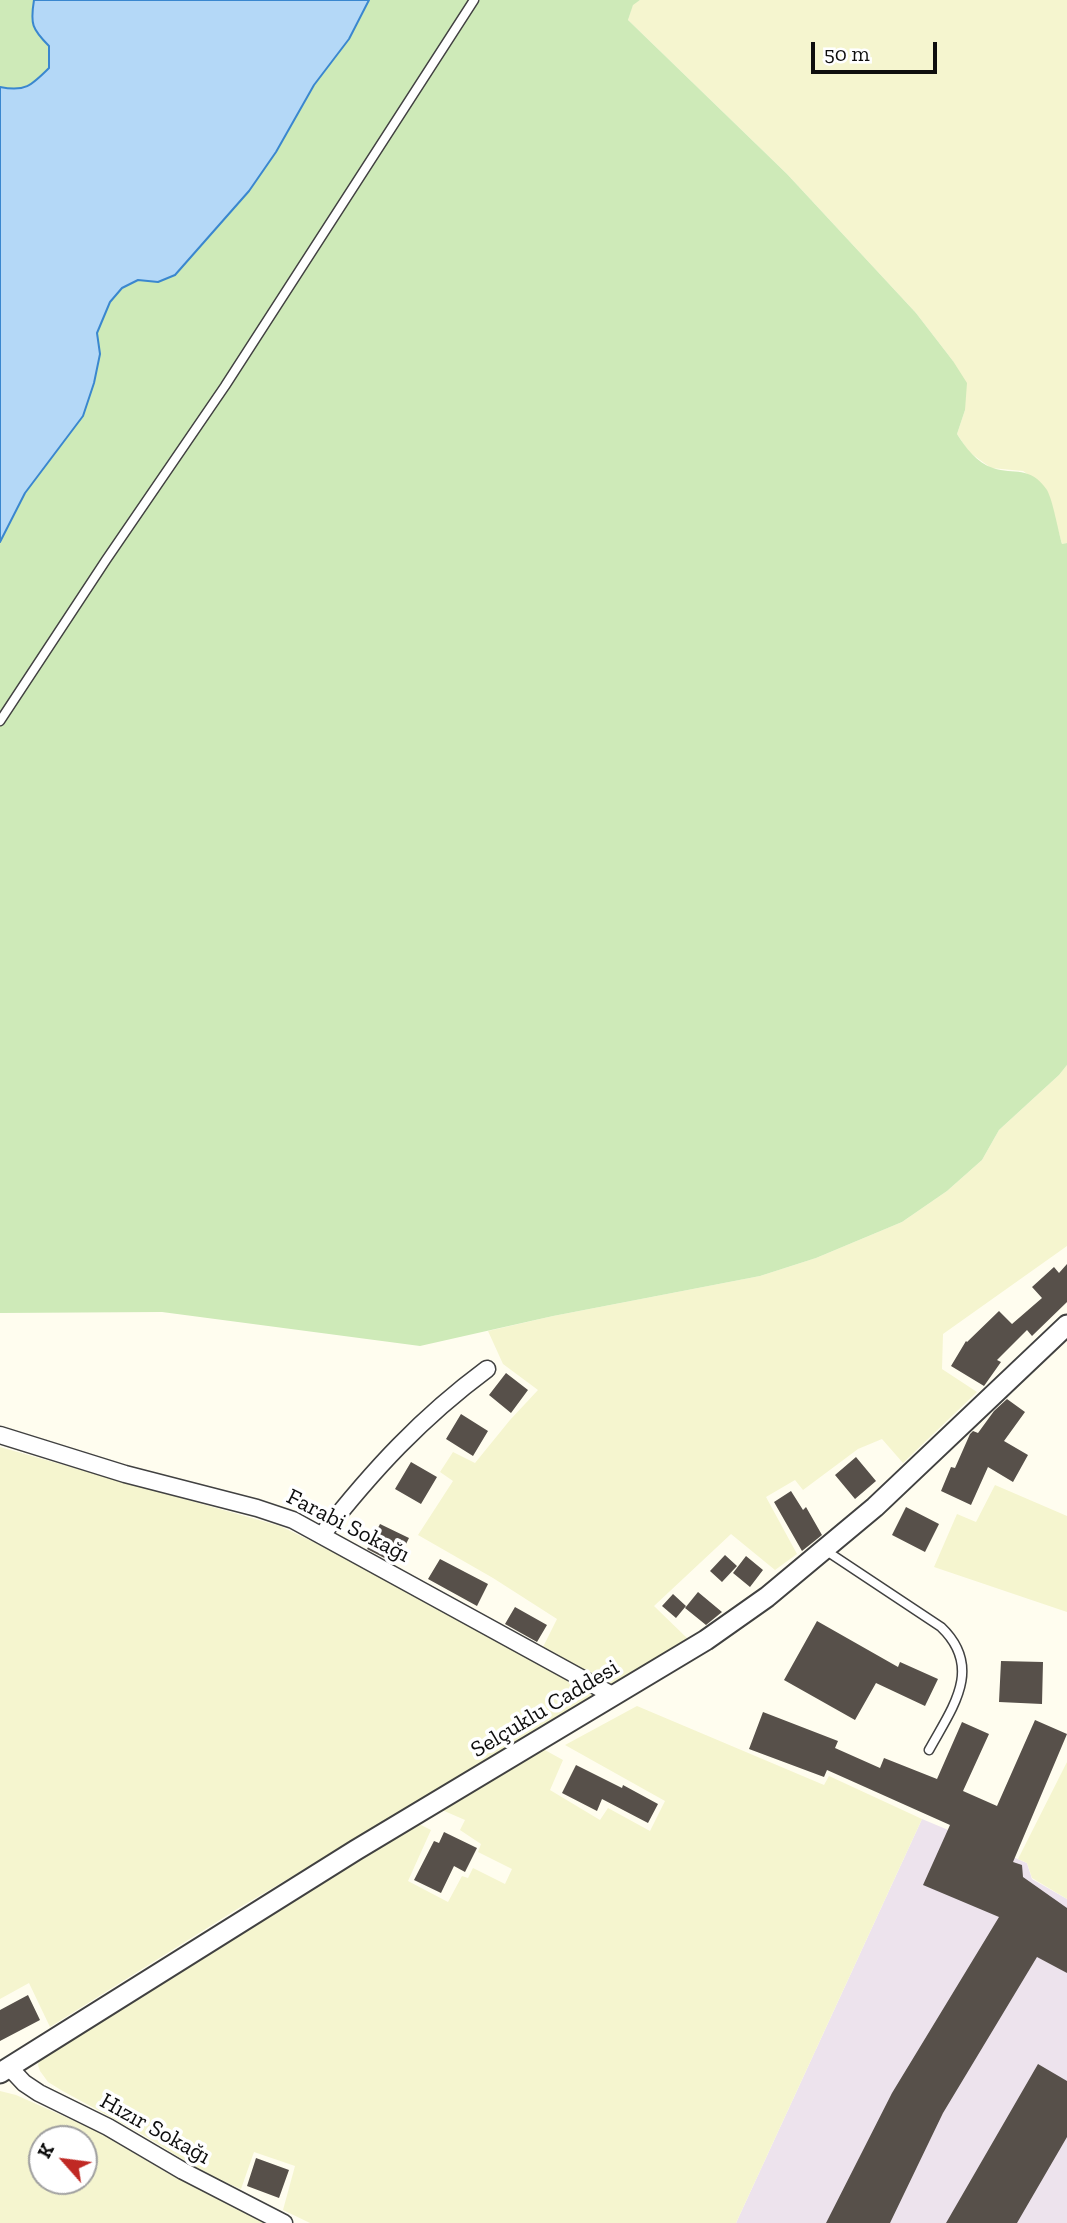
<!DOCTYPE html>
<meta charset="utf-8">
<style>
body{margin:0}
#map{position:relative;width:1067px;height:2223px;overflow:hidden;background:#fffdef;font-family:"Zilla Slab",serif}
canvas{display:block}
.north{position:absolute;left:28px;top:2125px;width:70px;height:70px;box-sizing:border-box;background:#fff;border:2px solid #9f9f9f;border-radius:50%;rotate:298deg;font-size:19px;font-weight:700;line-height:28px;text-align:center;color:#0e0e0e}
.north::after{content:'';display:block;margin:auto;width:24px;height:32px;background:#c02924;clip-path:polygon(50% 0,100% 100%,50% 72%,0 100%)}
.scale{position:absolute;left:811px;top:42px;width:126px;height:32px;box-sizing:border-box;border:4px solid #0e0e0e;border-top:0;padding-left:9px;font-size:21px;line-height:24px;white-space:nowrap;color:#0e0e0e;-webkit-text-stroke:5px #fff;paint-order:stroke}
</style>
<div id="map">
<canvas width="1067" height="2223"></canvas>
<div class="north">K</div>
<div class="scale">50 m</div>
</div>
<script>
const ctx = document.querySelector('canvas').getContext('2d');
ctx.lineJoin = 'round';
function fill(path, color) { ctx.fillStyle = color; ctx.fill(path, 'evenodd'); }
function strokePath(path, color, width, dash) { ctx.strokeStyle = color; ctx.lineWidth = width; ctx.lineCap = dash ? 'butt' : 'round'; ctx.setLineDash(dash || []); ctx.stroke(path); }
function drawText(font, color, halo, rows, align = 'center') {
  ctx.font = font + ' "Zilla Slab",serif'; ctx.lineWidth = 7; ctx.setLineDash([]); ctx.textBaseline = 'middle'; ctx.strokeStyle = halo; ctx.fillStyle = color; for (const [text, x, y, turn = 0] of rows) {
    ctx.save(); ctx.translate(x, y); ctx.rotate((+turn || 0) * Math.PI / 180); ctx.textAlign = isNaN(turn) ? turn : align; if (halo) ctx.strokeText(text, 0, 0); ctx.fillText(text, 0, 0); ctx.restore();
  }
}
const industrial = new Path2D(`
 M922,1819L1027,1863L1032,1879L1067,1899V2223H736Z`);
const farmland = new Path2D(`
 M640,0H1067V543L1062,544L1047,491L1037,481L1023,471L991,468L969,452L957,434L965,410L953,361L916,313L787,174L628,20L633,4Z
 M1067,1065V1246L943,1334L942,1369L977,1392L903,1463L882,1439L858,1449L803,1490L795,1480L766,1497L797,1554L775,1570L731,1534L654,1606L689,1640L614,1687L543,1647L557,1619L493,1578L418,1535L453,1481L440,1472L453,1452L475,1463L510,1420L538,1390L503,1364L488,1331L553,1316L760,1276L816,1258L902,1222L947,1191L982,1160L999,1130L1059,1075Z
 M0,1447L280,1526L378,1573L596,1697L242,1906L50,2027L29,1983L0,1999Z
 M995,1485L1067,1516V1612L934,1567L957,1514L976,1522Z
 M637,1706L824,1785L829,1776L922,1819L736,2223H310L283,2210L295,2166L254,2152L241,2189L208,2175L138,2132L61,2090L48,2082L40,2071L38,2065L39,2059L419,1824L431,1830L408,1881L448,1902L462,1876L468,1878L473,1868L505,1884L512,1869L478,1852L481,1844L460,1830L465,1820L442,1810L543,1749L563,1760L550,1790L600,1820L608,1808L650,1831L665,1801L565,1745Z
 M1067,1762V1899L1032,1878L1027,1863L1018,1859Z
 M0,2091L16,2095L97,2131L169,2174L265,2223H0ZM42,2139H84V2181H42Z`);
const green = new Path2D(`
 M0,0H640L633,5L628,20L787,174L916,313L953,361L967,383L965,410L957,434C965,447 977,463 993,468C1014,475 1030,465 1047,490C1053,501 1058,530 1062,544L1067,543V1065L1059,1075L999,1130L982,1160L947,1191L902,1222L816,1258L760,1276L553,1316L420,1346L162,1312L0,1313Z`);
const water = new Path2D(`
 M34,0H369L349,39L314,85L276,152L249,191L175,275L158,282L138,280L122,288L110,302L97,333L100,354L94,383L83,416L25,493L0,542V87C25,92 31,86 49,68V46C32,29 30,24 34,0Z`);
const building = new Path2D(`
 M1067,1264V1302L1032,1336L1027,1330L997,1360L1001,1362L984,1386L951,1366L966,1341L967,1342L999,1311L1012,1324L1042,1298L1032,1287L1054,1267L1059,1273Z
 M506,1373L528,1390L511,1413L489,1395Z
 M1007,1399L1025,1412L1004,1441L1028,1455L1013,1482L988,1467L971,1505L941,1491L951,1467L955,1468L970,1434L973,1431L978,1433L994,1411Z
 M461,1414L488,1431L473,1456L446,1439Z
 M856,1457L876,1481L855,1499L835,1475Z
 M411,1462L437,1477L421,1504L395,1489Z
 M791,1491L803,1510L806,1507L822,1535L802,1551L774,1502Z
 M906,1507L939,1524L925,1552L892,1535Z
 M380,1524L409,1538L396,1564L367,1549Z
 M725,1555L737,1566L722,1582L710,1571Z
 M746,1556L763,1570L750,1587L733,1573Z
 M440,1559L488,1584L477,1606L428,1579Z
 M698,1592L722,1612L706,1625L685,1608Z
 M673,1594L686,1606L676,1618L662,1606Z
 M515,1607L547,1625L537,1642L505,1624Z
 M817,1621L898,1667L900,1662L938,1679L925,1706L876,1683L855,1720L784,1680Z
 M1001,1661L1043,1662L1042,1704L999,1702Z
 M763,1712L838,1741L835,1748L880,1768L884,1758L937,1779L962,1722L989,1734L963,1791L997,1806L1035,1720L1067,1734L1013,1862L1022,1865L1023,1877L1067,1908V1973L1037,1957L943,2113L890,2223H826L892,2093L999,1917L923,1885L950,1825L827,1770L824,1777L749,1749Z
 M576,1765L622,1788L623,1785L658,1804L648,1823L602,1799L597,1811L562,1793Z
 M444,1832L477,1848L465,1872L454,1866L441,1893L414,1880L434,1841L439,1843Z
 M28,1995L40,2020L0,2041V2010Z
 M1038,2064L1067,2081V2137L1017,2223H946Z
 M256,2158L289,2170L279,2198L247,2186Z`);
const service = new Path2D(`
 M0,721L106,560L225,386L474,0
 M825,1550L941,1627C984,1668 952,1708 929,1750`);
const minor = new Path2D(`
 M0,1435L125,1474L257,1508L293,1520L614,1696
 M322,1535C373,1470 421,1418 487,1369
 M9,2067L24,2083L39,2093L108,2127L183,2171L284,2223`);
const tertiary = new Path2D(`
 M0,2073L356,1850L706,1640L767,1597L875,1507L1067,1325`);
const streetNames = [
 ["Farabi Sokağı",348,1526,27],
 ["Selçuklu Caddesi",545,1709,-31],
 ["Hızır Sokağı",155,2129,29]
];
fill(industrial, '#ede3ed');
fill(farmland, '#f5f5cf');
fill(green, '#ceeab8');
fill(water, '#b4d8f7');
strokePath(water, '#3a87cf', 2);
fill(building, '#57504a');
strokePath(service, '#414141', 11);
strokePath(minor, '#414141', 19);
strokePath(tertiary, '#414141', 23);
strokePath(service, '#fff', 8);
strokePath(minor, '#fff', 16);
strokePath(tertiary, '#fff', 19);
drawText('23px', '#0e0e0e', '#fff', streetNames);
</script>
